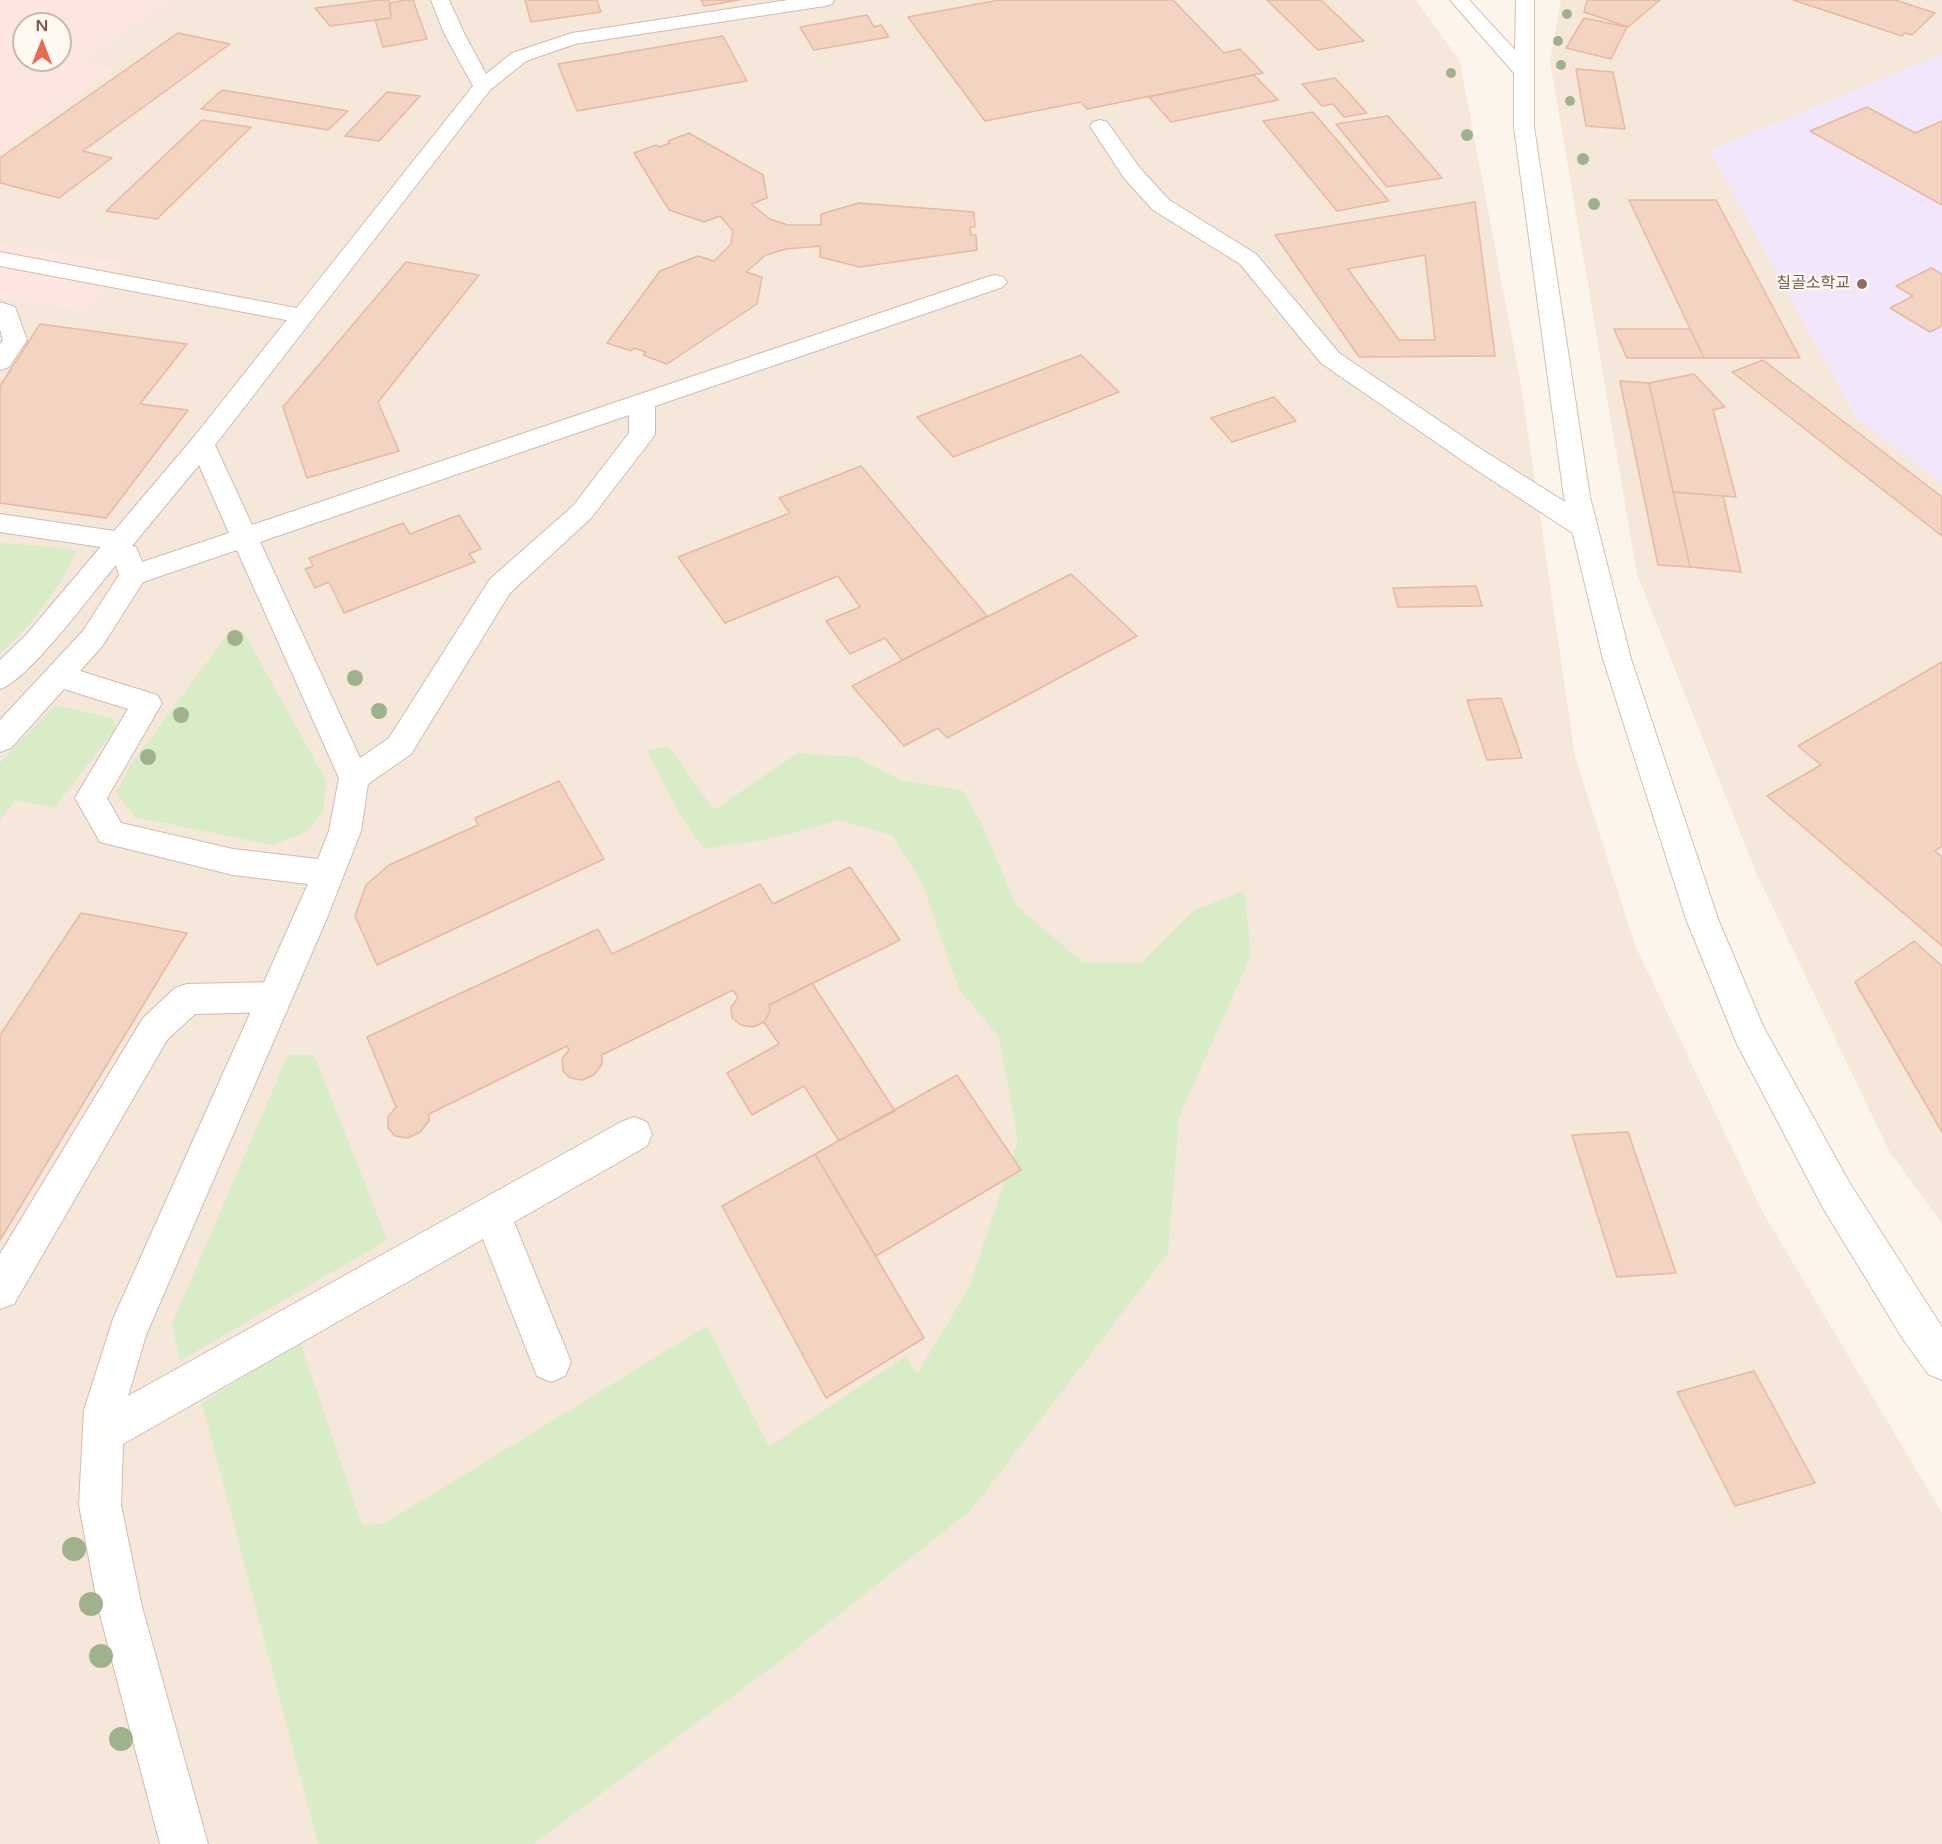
<!DOCTYPE html>
<meta charset="utf-8">
<style>
body{margin:0}
#map{position:relative;width:1942px;height:1844px;overflow:hidden;background:#fdf5eb;font-family:"Varela Round",sans-serif}
canvas{display:block}
.north{position:absolute;left:12px;top:12px;width:60px;height:60px;box-sizing:border-box;background:#fff9f2;border:2px solid #cab9b0;border-radius:50%;rotate:0deg;font-size:16px;font-weight:700;line-height:24px;text-align:center;color:#7a5a4c}
.north::after{content:'';display:block;margin:auto;width:21px;height:27px;background:#e86a4f;clip-path:polygon(50% 0,100% 100%,50% 72%,0 100%)}
</style>
<div id="map">
<canvas width="1942" height="1844"></canvas>
<div class="north">N</div>
</div>
<script>
const ctx = document.querySelector('canvas').getContext('2d');
ctx.lineJoin = 'round';
function fill(path, color) { ctx.fillStyle = color; ctx.fill(path, 'evenodd'); }
function strokePath(path, color, width, dash) { ctx.strokeStyle = color; ctx.lineWidth = width; ctx.lineCap = dash ? 'butt' : 'round'; ctx.setLineDash(dash || []); ctx.stroke(path); }
function drawText(font, color, halo, rows, align = 'center') {
  ctx.font = font + ' "Varela Round","Noto Sans KR",sans-serif'; ctx.lineWidth = 4.5; ctx.setLineDash([]); ctx.textBaseline = 'middle'; ctx.strokeStyle = halo; ctx.fillStyle = color; for (const [text, x, y, turn = 0] of rows) {
    ctx.save(); ctx.translate(x, y); ctx.rotate((+turn || 0) * Math.PI / 180); ctx.textAlign = isNaN(turn) ? turn : align; if (halo) ctx.strokeText(text, 0, 0); ctx.fillText(text, 0, 0); ctx.restore();
  }
}
const residential = new Path2D(`
 M0,0H1416L1460,62L1521,385L1575,757L1635,945L1762,1211L1942,1513V1844H0ZM24,24H60V60H24Z
 M1561,0H1942V1223L1889,1151L1755,870L1637,574L1550,61Z`);
const commercial = new Path2D(`
 M0,0H172L85,61L114,69L0,152ZM24,24H60V60H24Z
 M0,244L129,263L83,311L0,299Z`);
const education = new Path2D(`
 M1942,54V484L1856,418L1709,150Z`);
const green = new Path2D(`
 M0,543L68,548L76,552C60,587 30,629 0,653Z
 M243,631L326,781L323,812L308,831L273,845L135,817L116,792L130,766L228,634Z
 M55,705L112,718L115,729L54,808L16,800L0,820V763Z
 M668,746L714,810L798,753L856,757L901,780L963,791L981,823L1016,905L1082,962L1141,963L1195,910L1244,891L1251,955L1179,1117L1168,1253L971,1510L784,1658L533,1844H318L202,1403L300,1342L362,1525L384,1524L707,1326L769,1447L906,1356L917,1374L969,1288L1018,1140L999,1037L959,989L922,883L892,835L839,820L773,838L705,849L685,823L647,751Z
 M288,1055H314L387,1240L180,1361L172,1324Z`);
const building = new Path2D(`
 M380,0H389L391,18L330,26L315,8Z
 M405,0H413L427,39L383,47L375,20L391,18L390,3Z
 M525,0H597L601,12L531,22Z
 M701,0H739L704,6Z
 M999,0H1173L1224,53L1240,49L1263,73L1087,109L1081,102L985,121L908,17Z
 M1267,0H1321L1364,41L1318,50Z
 M1587,0H1660L1628,27L1584,12Z
 M1793,0H1895L1935,13L1912,35L1905,33L1902,36Z
 M867,15L874,27L881,25L889,37L814,50L800,27Z
 M1584,18L1627,27L1611,59L1566,48Z
 M178,33L230,44L83,151L112,158L59,198L0,183V158Z
 M723,36L747,81L577,111L558,64Z
 M1576,69L1613,72L1625,129L1586,126Z
 M1254,75L1278,100L1171,122L1149,97Z
 M1335,78L1367,113L1344,117L1333,104L1322,106L1302,84Z
 M222,90L348,111L328,130L201,109Z
 M387,92L420,96L379,141L345,136Z
 M1867,107L1915,133L1942,121V205L1810,131Z
 M1313,112L1389,201L1337,211L1263,121Z
 M1388,116L1442,178L1387,187L1336,124Z
 M202,120L251,127L157,219L106,211Z
 M689,133L763,175L767,198L751,204L770,219L788,225H821V214L859,203L974,212L975,227H970L971,235H976L977,250L860,267L820,257V246L786,249L766,255L746,272L762,277L757,304L667,364L643,355L646,352L634,348L631,351L607,343L660,271L698,256L714,261L731,244L733,231L720,216L704,222L669,210L634,153L656,145L659,147L670,143L668,141Z
 M1629,200H1716L1800,358H1704Z
 M1475,202L1495,356L1359,357L1275,235ZM1425,255L1435,340H1399L1348,269Z
 M406,262L479,275L378,402L399,451L307,478L283,407Z
 M1931,268L1942,274V326L1930,332L1890,308L1913,296L1896,286Z
 M40,324L187,344L140,404L188,410L106,518L0,503V386Z
 M1614,329H1690L1704,358H1627Z
 M1081,355L1119,392L953,457L917,417Z
 M1763,360L1942,497V536L1732,372Z
 M1694,374L1725,407L1713,410L1736,497L1673,492L1649,383Z
 M1620,381L1649,383L1690,567L1658,565Z
 M1274,397L1296,421L1232,442L1211,418Z
 M861,466L987,616L902,660L885,638L850,654L826,621L860,607L838,576L725,623L678,557L790,513L779,498Z
 M1673,492L1723,496L1741,572L1690,567Z
 M459,515L481,549L469,554L475,562L344,613L329,582L315,588L305,569L313,566L309,558L403,523L410,534Z
 M1071,574L1137,636L947,738L938,728L904,746L852,686Z
 M1476,586L1482,606L1398,607L1393,588Z
 M1942,662V846L1935,851L1942,857V946L1767,796L1821,765L1798,746Z
 M1501,698L1522,758L1487,760L1467,700Z
 M559,781L604,859L377,965L355,916L366,885L389,865L478,825L475,818Z
 M850,867L900,940L769,1005L770,1011L764,1022L753,1027L741,1025L732,1018L731,1007L738,998L733,990L602,1055V1064L594,1075L582,1080L570,1078L563,1071L562,1059L569,1050L567,1046L429,1114V1121L420,1132L408,1138L395,1136L388,1128V1117L396,1107L367,1037L598,929L612,954L760,884L773,904Z
 M81,913L187,933L0,1240V1035Z
 M1914,941L1942,966V1132L1855,982Z
 M812,983L895,1111L839,1141L804,1086L752,1115L727,1073L779,1044L764,1022L770,1011L769,1005Z
 M957,1075L1021,1170L876,1256L815,1154Z
 M1628,1132L1676,1273L1617,1277L1572,1135Z
 M815,1154L924,1338L826,1398L722,1206Z
 M1754,1371L1815,1483L1735,1506L1677,1392Z`);
const lane = new Path2D(`
 M0,252L302,309L310,311L314,316L310,321L302,323L0,266Z
 M0,302L15,307L27,340L9,367L0,370V344L3,340L0,329Z
 M0,514L121,532L131,534L135,541L131,548L121,550L0,532Z
 M275,982L287,986L292,997L287,1008L275,1012L195,1014L167,1040L14,1304L0,1309V1254L143,1018L175,988L187,984Z`);
const street = new Path2D(`
 M431,0H449L464,33L486,74L512,53L572,33L788,0H834L832,4L825,6L575,44L526,61L490,90L215,445L252,525L987,277L995,275L1003,277L1007,282L1003,287L655,406V434L651,440L591,518L510,593L411,754L368,784L361,831L327,918L146,1335L128,1396L621,1122L634,1117L647,1122L652,1134L647,1146L514,1222L571,1362L565,1376L551,1382L537,1376L483,1239L123,1444L121,1505L142,1607L208,1844H160L98,1607L79,1505L84,1410L113,1319L308,884L233,875L100,842L75,798L128,709L64,689L11,748L0,752V720L83,631L119,575L116,565C93,592 29,680 0,689V660L26,635L193,438L473,86L444,33ZM629,415V433L573,506L490,579L389,738L360,758L260,542ZM199,465L229,533L142,562L136,547L132,546ZM237,550L339,778L329,831L318,859L233,849L121,823L107,798L162,703L157,695L80,671L103,645L143,582Z
 M1100,120L1107,122L1140,168L1169,200L1256,254L1339,353L1484,451L1594,520L1597,527L1594,534L1584,536L1574,534L1466,463L1321,363L1240,264L1153,210L1124,178L1090,126L1093,122Z`);
const secondary = new Path2D(`
 M1450,0H1469L1515,50L1516,0H1534V127L1590,497L1631,659L1718,919L1763,1026L1849,1182L1942,1327V1380L1928,1374L1903,1339L1823,1208L1737,1044L1686,919L1603,659L1564,497L1514,127V73Z`);
const trees = [
 [1567,14,5],
 [1558,41,5],
 [1561,65,5],
 [1451,73,5],
 [1570,101,5],
 [1467,135,6],
 [1583,159,6],
 [1594,204,6],
 [235,638,8],
 [355,678,8],
 [379,711,8],
 [181,715,8],
 [148,757,8],
 [74,1549,12],
 [91,1604,12],
 [101,1656,12],
 [121,1739,12]
];
const markers = [
 [1862,284,6,"#8d6e63"]
];
const farEducationnames = [
 ["칠골소학교",1850,284]
];
fill(residential, '#f5e7d9');
fill(commercial, '#fde6df');
fill(education, '#f2e7fa');
fill(green, '#d8ecc8');
fill(building, '#f3d3c2');
strokePath(building, '#e6b9a1', 1.5);
strokePath(lane, '#d1bcaf', 2);
strokePath(street, '#d1bcaf', 2);
strokePath(secondary, '#d6bfaf', 2);
fill(lane, '#fff');
fill(street, '#fff');
fill(secondary, '#fff');
ctx.fillStyle = '#a0b18e';
for (const [x, y, r] of trees) { ctx.beginPath(); ctx.arc(x, y, r, 0, 2 * Math.PI); ctx.fill(); }
for (const [x, y, r, color] of markers) { const dot = new Path2D(); dot.arc(x, y, r, 0, 2 * Math.PI); ctx.fillStyle = color; ctx.fill(dot); strokePath(dot, '#fff9f2', 2); }
drawText('16px', '#785e54', '#fff9f2', farEducationnames, 'right');
</script>
